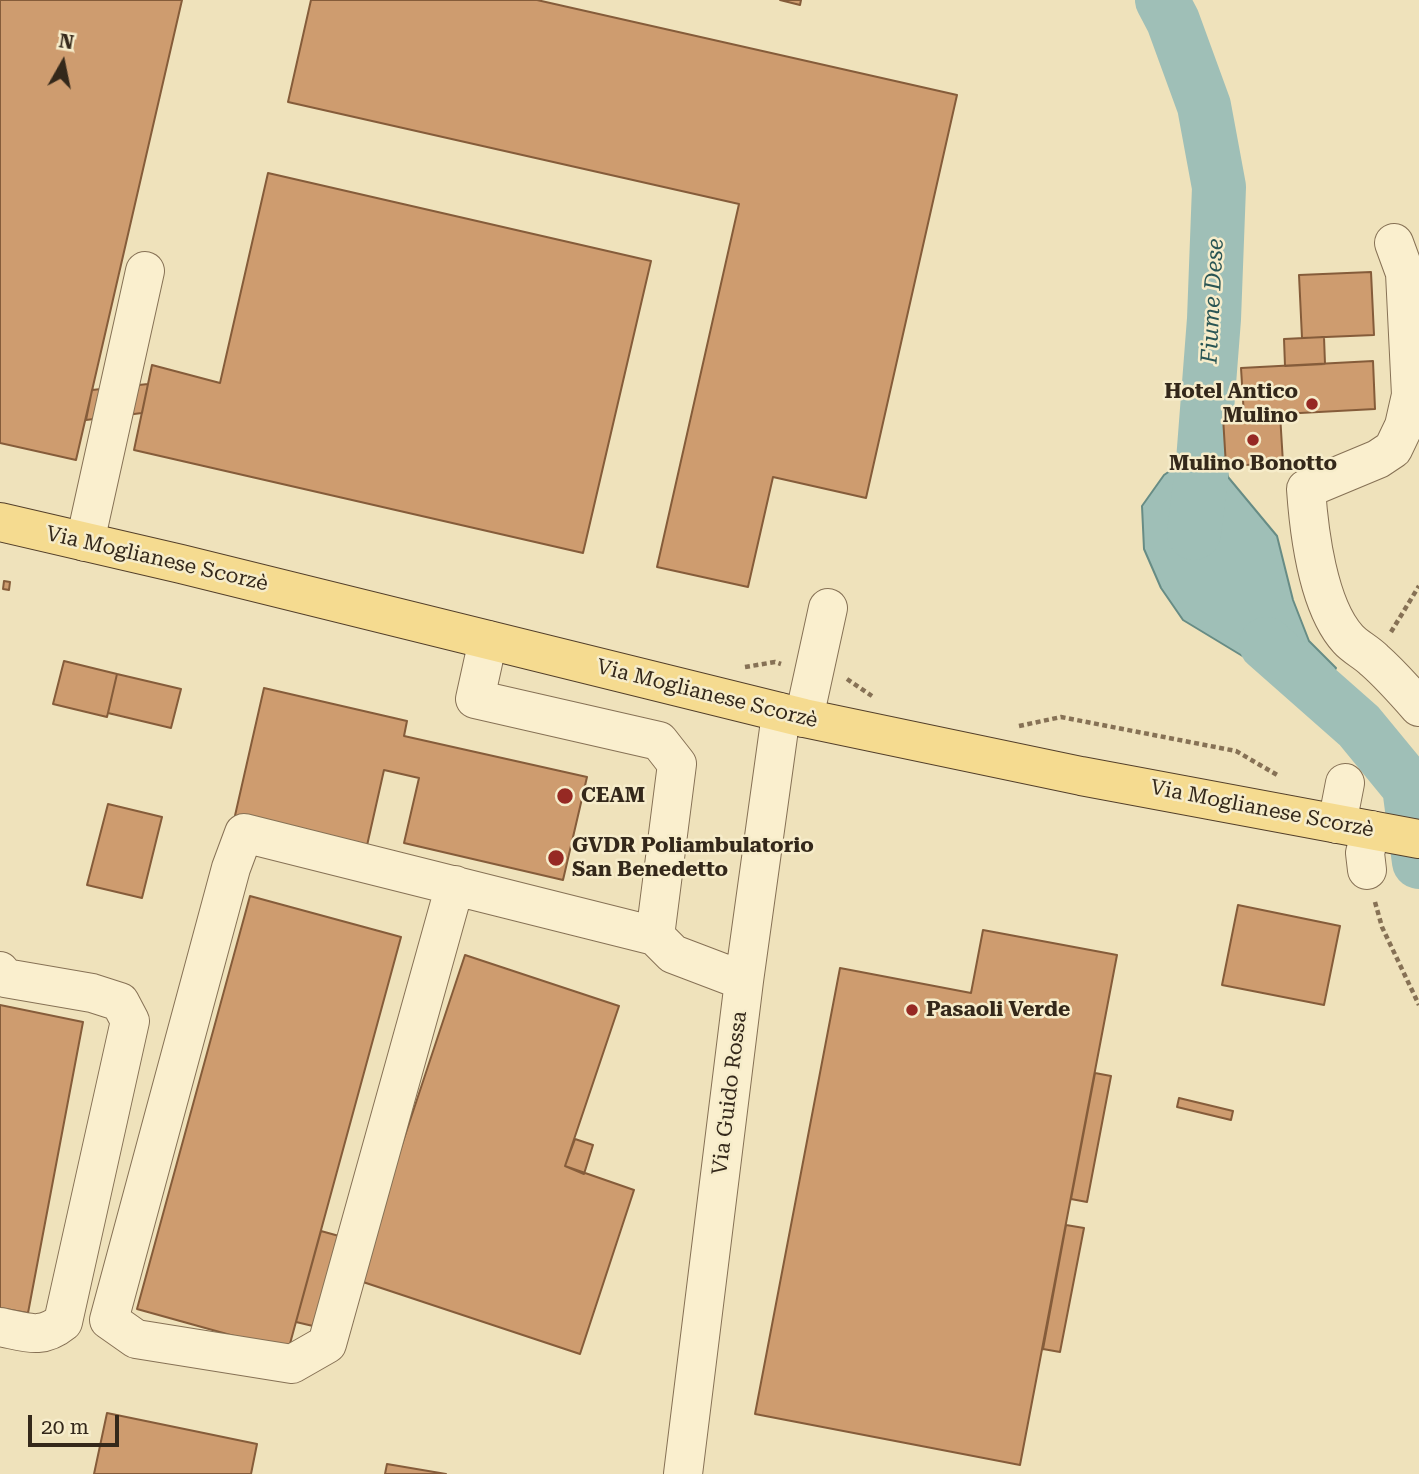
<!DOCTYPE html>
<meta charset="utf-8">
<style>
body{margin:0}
#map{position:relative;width:1419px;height:1474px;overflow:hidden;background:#efe2bb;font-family:"Roboto Serif",serif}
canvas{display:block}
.north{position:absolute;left:28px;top:28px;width:70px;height:70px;-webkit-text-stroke:5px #f6ecca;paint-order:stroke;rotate:9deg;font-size:19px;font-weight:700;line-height:28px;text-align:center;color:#34281a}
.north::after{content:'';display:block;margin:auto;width:24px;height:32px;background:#34281a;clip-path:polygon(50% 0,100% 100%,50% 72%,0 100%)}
.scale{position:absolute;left:28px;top:1415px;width:91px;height:32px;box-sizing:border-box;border:4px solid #34281a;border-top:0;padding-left:9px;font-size:21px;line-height:24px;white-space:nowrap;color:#34281a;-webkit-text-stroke:5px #f6ecca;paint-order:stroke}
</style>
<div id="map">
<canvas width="1419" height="1474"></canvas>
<div class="north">N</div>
<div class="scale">20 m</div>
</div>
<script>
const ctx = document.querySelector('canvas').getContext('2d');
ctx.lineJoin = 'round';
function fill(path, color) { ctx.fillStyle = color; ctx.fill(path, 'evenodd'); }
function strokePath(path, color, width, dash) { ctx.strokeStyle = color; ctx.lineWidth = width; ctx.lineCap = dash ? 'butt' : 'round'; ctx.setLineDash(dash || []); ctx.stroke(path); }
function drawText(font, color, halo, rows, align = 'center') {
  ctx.font = font + ' "Roboto Serif",serif'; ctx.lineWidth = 5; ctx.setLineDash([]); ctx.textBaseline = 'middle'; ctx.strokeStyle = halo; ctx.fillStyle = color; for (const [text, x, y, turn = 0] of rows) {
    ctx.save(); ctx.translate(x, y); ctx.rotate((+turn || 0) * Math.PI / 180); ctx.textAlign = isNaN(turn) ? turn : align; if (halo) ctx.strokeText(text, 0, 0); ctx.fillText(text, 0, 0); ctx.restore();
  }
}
const water = new Path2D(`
 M1186,460H1224L1228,477L1277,536L1293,600L1309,641L1336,668L1315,706L1254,663L1183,620L1161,588L1144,549L1142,506L1164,475Z`);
const river = new Path2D(`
 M1162,0L1173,21L1204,106L1219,187L1214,319L1203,461L1194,533
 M1266,644L1359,726L1409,787L1419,862`);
const building = new Path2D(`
 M0,0H182L76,460L0,443Z
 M311,0H537L957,95L866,498L773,477L748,587L657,567L739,204L288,102Z
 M780,0H801L800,5Z
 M268,173L651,261L583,553L134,450L152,365L220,383Z
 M1371,272L1374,335L1302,338L1299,275Z
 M1324,337L1325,364L1285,366L1284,339Z
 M1373,361L1375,409L1244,416L1241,368Z
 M148,384L142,413L86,420L92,390Z
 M1280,414L1283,463L1226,466L1223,417Z
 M4,581L10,582L9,590L3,589Z
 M64,661L117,674L107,717L53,704Z
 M117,674L181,689L171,728L108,713Z
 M264,688L407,721L404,736L587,777L563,880L404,843L419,778L384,770L366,850L234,820Z
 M108,804L162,817L142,898L87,885Z
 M250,896L401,937L288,1351L137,1309Z
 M1238,905L1340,926L1324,1005L1222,985Z
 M983,930L1117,955L1020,1465L755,1414L840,968L971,993Z
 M465,955L619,1006L565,1166L634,1190L580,1354L357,1280Z
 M0,1005L83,1022L28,1313L0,1308Z
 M1095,1073L1111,1076L1087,1202L1071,1199Z
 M1179,1098L1233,1111L1231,1120L1177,1107Z
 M575,1139L593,1145L584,1174L565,1166Z
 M1066,1225L1084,1228L1060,1352L1043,1349Z
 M321,1231L339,1236L313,1326L296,1322Z
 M107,1413L257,1444L251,1474H94Z
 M387,1464L446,1474H385Z`);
const path = new Path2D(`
 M1391,632L1419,586
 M745,667L775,662L781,664
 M847,679L872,696
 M1019,726L1061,717L1236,751L1279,776
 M1375,902L1382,927L1419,1005`);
const minor = new Path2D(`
 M1394,243L1405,273L1411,395L1404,426L1393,449L1378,459L1306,489C1309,532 1318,606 1348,639C1355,647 1366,652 1374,660C1390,674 1405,691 1419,707
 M85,542L145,271
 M488,640L475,699L659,741L677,764L655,936
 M804,718L828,608
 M1337,824L1345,783
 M1367,870L1365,853L1371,830
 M455,885L327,1344L292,1364L136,1339L109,1320L231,868L244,833L655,936L673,954L744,981
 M0,971L5,978L92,993L120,1002L130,1021L63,1322C41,1340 26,1332 0,1327
 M683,1474L744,981L779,729V712`);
const major = new Path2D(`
 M0,522L181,564L804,718L1081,776L1419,839`);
const markers = [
 [1312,404,7,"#962923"],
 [1253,440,7,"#962923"],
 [565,796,9,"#962923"],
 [556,858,9,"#962923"],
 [912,1010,7,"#962923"]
];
const poiNames = [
 ["Hotel Antico",1298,392,"right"],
 ["Mulino",1298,416,"right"],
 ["Mulino Bonotto",1253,464,"center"],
 ["CEAM",581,796],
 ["GVDR Poliambulatorio",572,846],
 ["San Benedetto",572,870],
 ["Pasaoli Verde",926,1010]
];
const streetNames = [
 ["Via Moglianese Scorzè",157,559,13],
 ["Via Moglianese Scorzè",707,694,14],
 ["Via Moglianese Scorzè",1262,809,11],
 ["Via Guido Rossa",730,1093,-83]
];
const waterNames = [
 ["Fiume Dese",1213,301,-87]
];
fill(water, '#9fbfb7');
strokePath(water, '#678c85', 2);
strokePath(river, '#9fbfb7', 54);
fill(building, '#ce9c6f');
strokePath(building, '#855c3a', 2);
strokePath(minor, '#867155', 40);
strokePath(major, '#533f2a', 40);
strokePath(path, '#867155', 4.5, [5, 3.5]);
strokePath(minor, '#faefce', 38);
strokePath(major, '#f5db90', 38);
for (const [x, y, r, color] of markers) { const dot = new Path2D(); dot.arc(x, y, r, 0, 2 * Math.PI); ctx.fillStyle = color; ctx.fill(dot); strokePath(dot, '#f6ecca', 2.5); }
drawText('bold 21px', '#34281a', '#f6ecca', poiNames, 'left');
drawText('21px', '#34281a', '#f6ecca', streetNames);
drawText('italic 23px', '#295554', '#f6ecca', waterNames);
</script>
